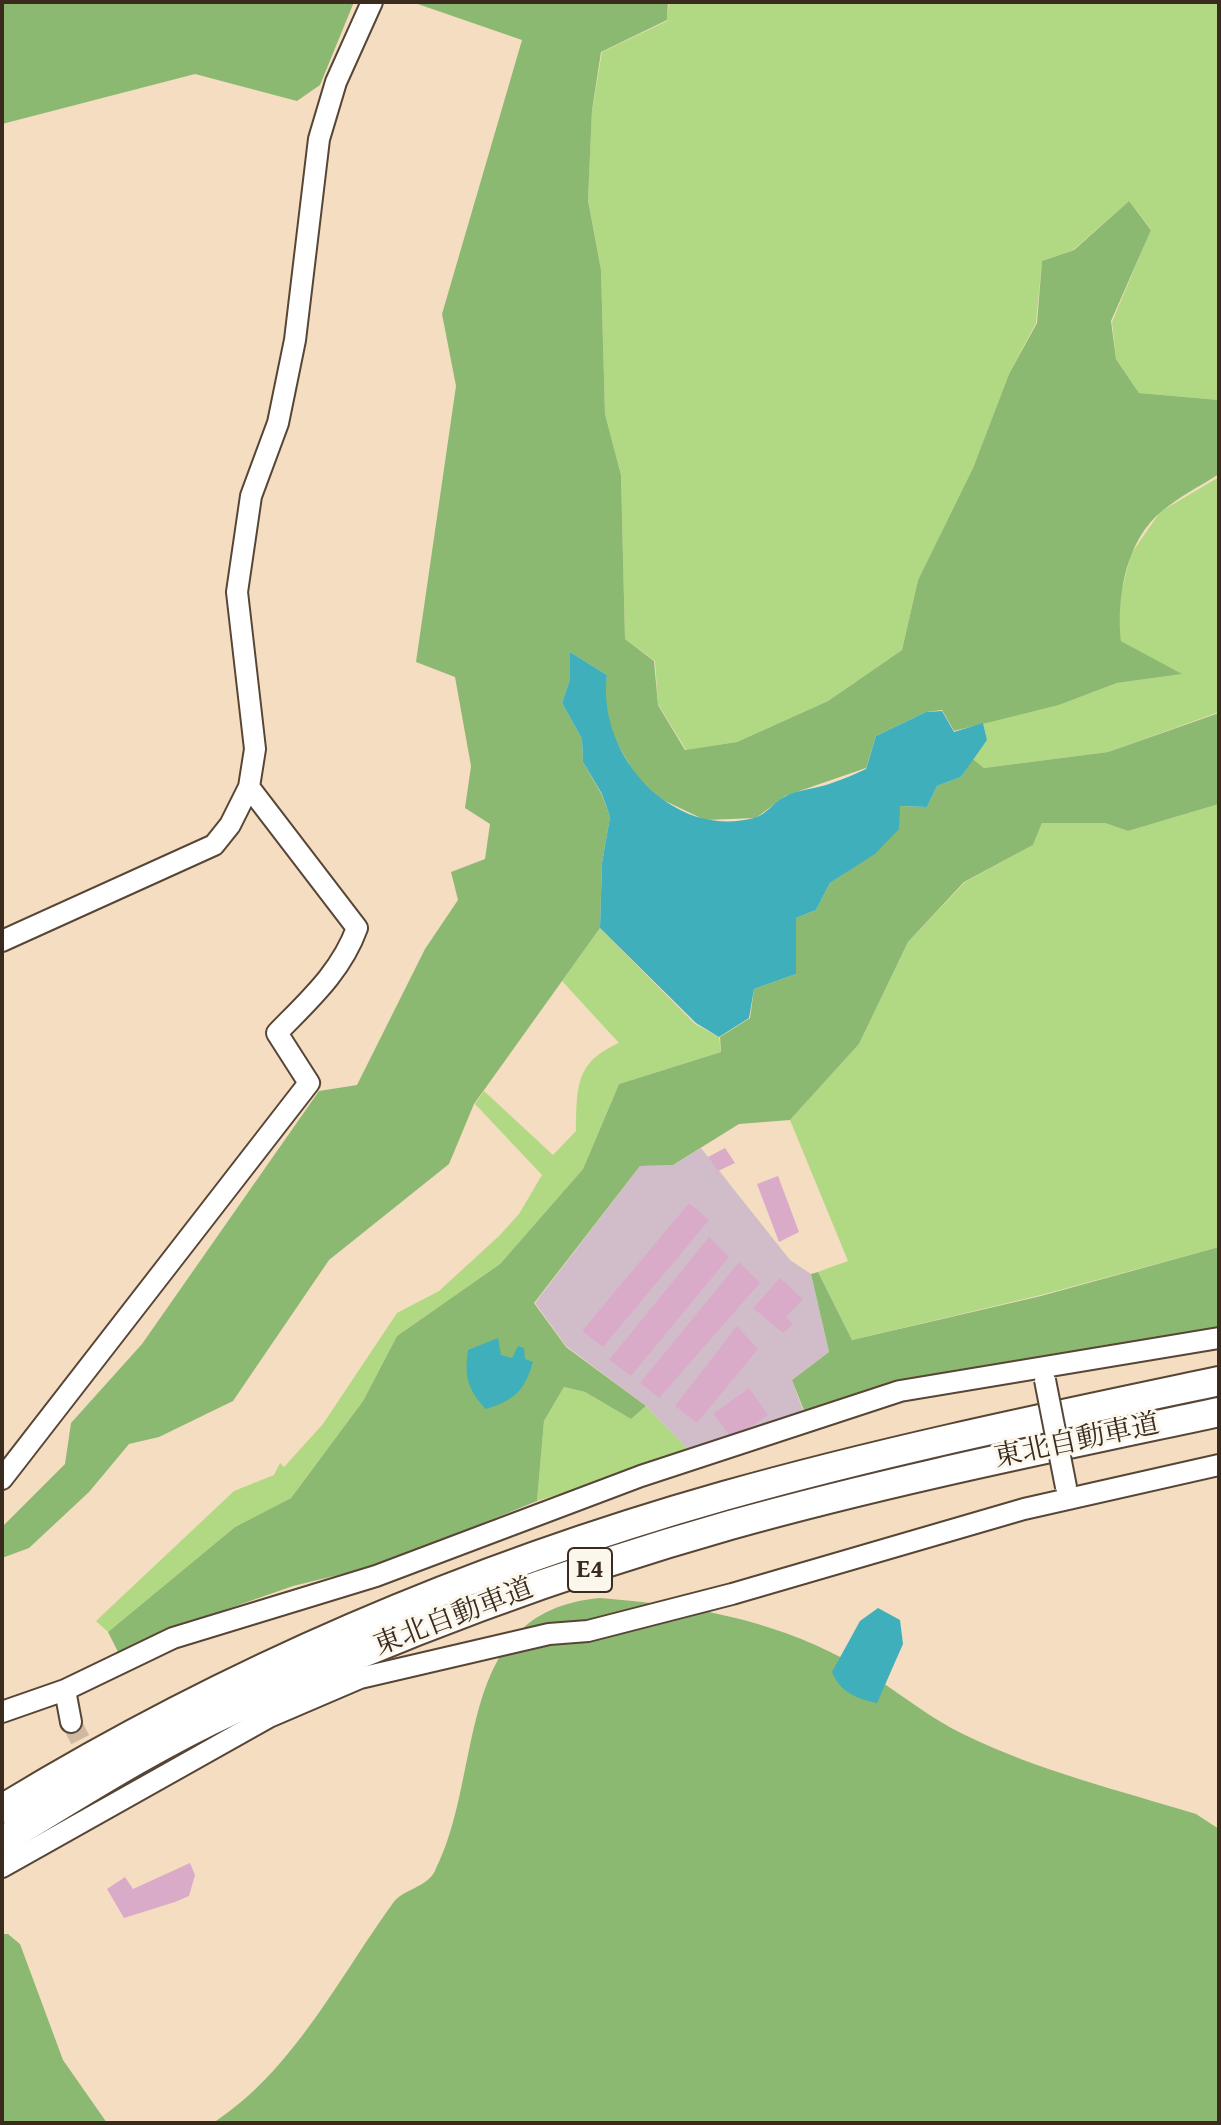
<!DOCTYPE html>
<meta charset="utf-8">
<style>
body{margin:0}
#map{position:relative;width:1221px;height:2125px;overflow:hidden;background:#f4ddc0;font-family:"Gentium Book Plus",serif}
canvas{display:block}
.frame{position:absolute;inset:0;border:4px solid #3b2a1e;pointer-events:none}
</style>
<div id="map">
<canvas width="1221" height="2125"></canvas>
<div class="frame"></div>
</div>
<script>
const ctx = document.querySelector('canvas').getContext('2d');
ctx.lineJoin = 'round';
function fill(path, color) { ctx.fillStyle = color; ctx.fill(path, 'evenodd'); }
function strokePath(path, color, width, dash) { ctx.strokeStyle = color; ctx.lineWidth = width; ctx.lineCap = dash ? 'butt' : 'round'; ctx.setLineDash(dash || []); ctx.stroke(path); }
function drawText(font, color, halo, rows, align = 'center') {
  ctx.font = font + ' "Gentium Book Plus","Noto Serif JP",serif'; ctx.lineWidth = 6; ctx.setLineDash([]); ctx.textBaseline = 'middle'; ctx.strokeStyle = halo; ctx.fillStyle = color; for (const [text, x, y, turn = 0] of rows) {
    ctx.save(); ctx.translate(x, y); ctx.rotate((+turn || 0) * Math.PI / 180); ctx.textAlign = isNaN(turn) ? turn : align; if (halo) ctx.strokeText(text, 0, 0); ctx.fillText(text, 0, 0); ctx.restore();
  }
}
const industrial = new Path2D(`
 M701,1148L790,1260L811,1274L829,1352L792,1380L804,1413L692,1454L646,1406L566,1346L535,1303L640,1166L673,1165Z`);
const green = new Path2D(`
 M669,2H1219V400L1139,393L1116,359L1112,322L1151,229L1129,201L1073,250L1042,261L1036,323L1009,374L973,468L918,580L902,650L828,701L737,742L686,750L658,704L655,661L625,639L621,475L605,414L601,270L588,199L592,110L602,52L667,21Z
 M1219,477V712L1108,752L984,768L973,759L987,740L983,723L1059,705L1117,683L1181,674L1121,641L1117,609L1131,554L1160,512Z
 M1219,804V1247L1041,1295L852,1340L818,1272L848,1261L790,1120L859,1044L908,942L965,882L1033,845L1042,823H1105L1128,831Z
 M600,928L695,1024L719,1037L721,1052L619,1084L583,1169L500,1264L397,1336L363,1401L291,1498L235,1527L108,1632L96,1621L234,1491L274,1475L280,1463L284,1467L323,1424L397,1313L439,1291L499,1236L519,1214L542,1175L475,1104L484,1091L553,1155L576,1131C577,1087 575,1062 619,1043L562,981Z
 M564,1387L585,1392L631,1419L646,1406L692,1454L537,1501L544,1421Z`);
const forest = new Path2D(`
 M2,2H354L320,85L297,101L195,74L2,124Z
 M412,2H668L667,20L601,52L592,110L588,200L601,270L605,414L621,475L625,639L654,661L658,705L685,750L737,742L828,701L902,650L918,580L973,468L1009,374L1037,323L1042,261L1074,250L1129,201L1151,230L1111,321L1116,359L1139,393L1219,400V474C1200,486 1179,497 1162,511C1126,540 1116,598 1121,641L1182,674L1117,683L1059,705L954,731L942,710L926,712L876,736L866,768L785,796L756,818L705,820L661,799L636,776L614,738L603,700L607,675L570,652V679L562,703L582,739L583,762L602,795L610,817L602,863L600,928L474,1104L449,1164L329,1260L233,1401L159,1437L129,1444L89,1492L29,1548L2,1558V1527L65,1464L71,1423L142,1344L319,1091L357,1085L425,949L458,900L451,872L485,859L490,824L465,808L471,766L455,677L416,662L456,386L442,314L522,40Z
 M1219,713V804L1128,831L1105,823H1042L1033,845L964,882L908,942L859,1044L790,1120L739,1124L673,1165L640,1166L534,1303L566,1347L646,1406L631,1419L585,1392L564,1387L544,1421L537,1501L383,1564L293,1586L170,1629L118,1652L108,1632L235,1527L291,1498L363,1401L397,1336L500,1264L583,1169L619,1084L721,1052L720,1037L750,1018L754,989L796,974V918L816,910L830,883L874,854L898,829L899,806L927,807L937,786L961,777L973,759L984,768L1108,752Z
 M1219,1247V1334L805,1413L792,1380L829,1352L811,1274L818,1272L852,1340L1041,1296Z
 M600,1598C688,1605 768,1618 846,1660C887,1682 923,1715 965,1735C1039,1771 1118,1790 1196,1814L1219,1829V2123H213C293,2071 338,1979 393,1903C403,1889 426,1888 435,1871C486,1773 451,1611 600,1598Z
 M2,1934H8L20,1944L63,2060L107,2123H2Z`);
const water = new Path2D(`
 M570,652L607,675C596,753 671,840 754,818C766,815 774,802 784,797C798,789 817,789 832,783C844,779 855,774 866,769L876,736L926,712L942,711L954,732L983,723L987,740L961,777L937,786L927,807L900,806L899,829L875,854L830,883L816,910L796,918V974L754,989L749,1018L719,1037L696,1023L600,928L602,863L610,817L602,794L583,762L582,739L562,703L570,679Z
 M498,1338L501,1355L512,1358L518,1346L524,1348L525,1359L533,1362C524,1392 514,1400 486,1409C468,1391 464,1376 468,1350Z
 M878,1608L900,1620L903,1644L877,1703C857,1699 840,1692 832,1672L860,1621Z`);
const building = new Path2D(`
 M725,1148L735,1163L718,1171L708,1157Z
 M778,1176L799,1232L779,1242L757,1184Z
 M689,1203L709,1220L603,1347L582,1331Z
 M709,1237L729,1257L631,1376L609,1360Z
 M739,1262L760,1283L659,1398L640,1383Z
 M780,1278L803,1299L786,1317L793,1324L783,1333L753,1308Z
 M737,1326L758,1349L697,1423L675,1406Z
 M749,1388L768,1415L733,1439L713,1414Z
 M190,1863L195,1875L189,1896L175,1902L124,1918L107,1889L125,1877L133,1889Z`);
const minorTunnel = new Path2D(`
 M71,1722L109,1795`);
const minor = new Path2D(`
 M2,941L214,845L230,825L249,787L255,749L237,592L251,496L278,423L295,340L319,139L336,82L372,2
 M2,1479L309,1083L277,1033C309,1000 341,972 357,928L249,787
 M65,1690L71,1722
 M2,1712L65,1690L173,1638L376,1576L641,1476L900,1391L1219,1338
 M2,1867L269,1717L360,1678L549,1634L588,1631L732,1594L1024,1509L1219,1465`);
const highway = new Path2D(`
 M2,1809C227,1672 470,1568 724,1496C887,1450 1053,1416 1219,1381
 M2,1841C78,1795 154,1746 235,1709C394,1635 561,1573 730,1525C891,1480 1055,1447 1219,1412`);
const minorBridge = new Path2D(`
 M1045,1380L1066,1487`);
const shields = [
 [590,1570,44]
];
const shieldNames = [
 ["E4",590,1570]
];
const streetNames = [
 ["東北自動車道",1077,1442,-12],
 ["東北自動車道",454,1618,-21]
];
fill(industrial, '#d1bdc9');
fill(green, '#b1d984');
fill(forest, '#8cb972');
fill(water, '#3fafbb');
fill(building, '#daabc9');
strokePath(minorTunnel, '#cfb9a0', 20, [20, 10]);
strokePath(minor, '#574536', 24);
strokePath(highway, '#574536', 32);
strokePath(minor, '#fff', 20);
strokePath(highway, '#fff', 28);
strokePath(minorBridge, '#574536', 24, []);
strokePath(minorBridge, '#fff', 20);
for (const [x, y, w] of shields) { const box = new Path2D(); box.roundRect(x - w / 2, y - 22, w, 44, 6); ctx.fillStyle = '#fbf7ec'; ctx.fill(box); strokePath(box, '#3b2a1e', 2); }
drawText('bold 26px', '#3b2a1e', null, shieldNames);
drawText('28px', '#3b2a1e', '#fbf7ec', streetNames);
</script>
